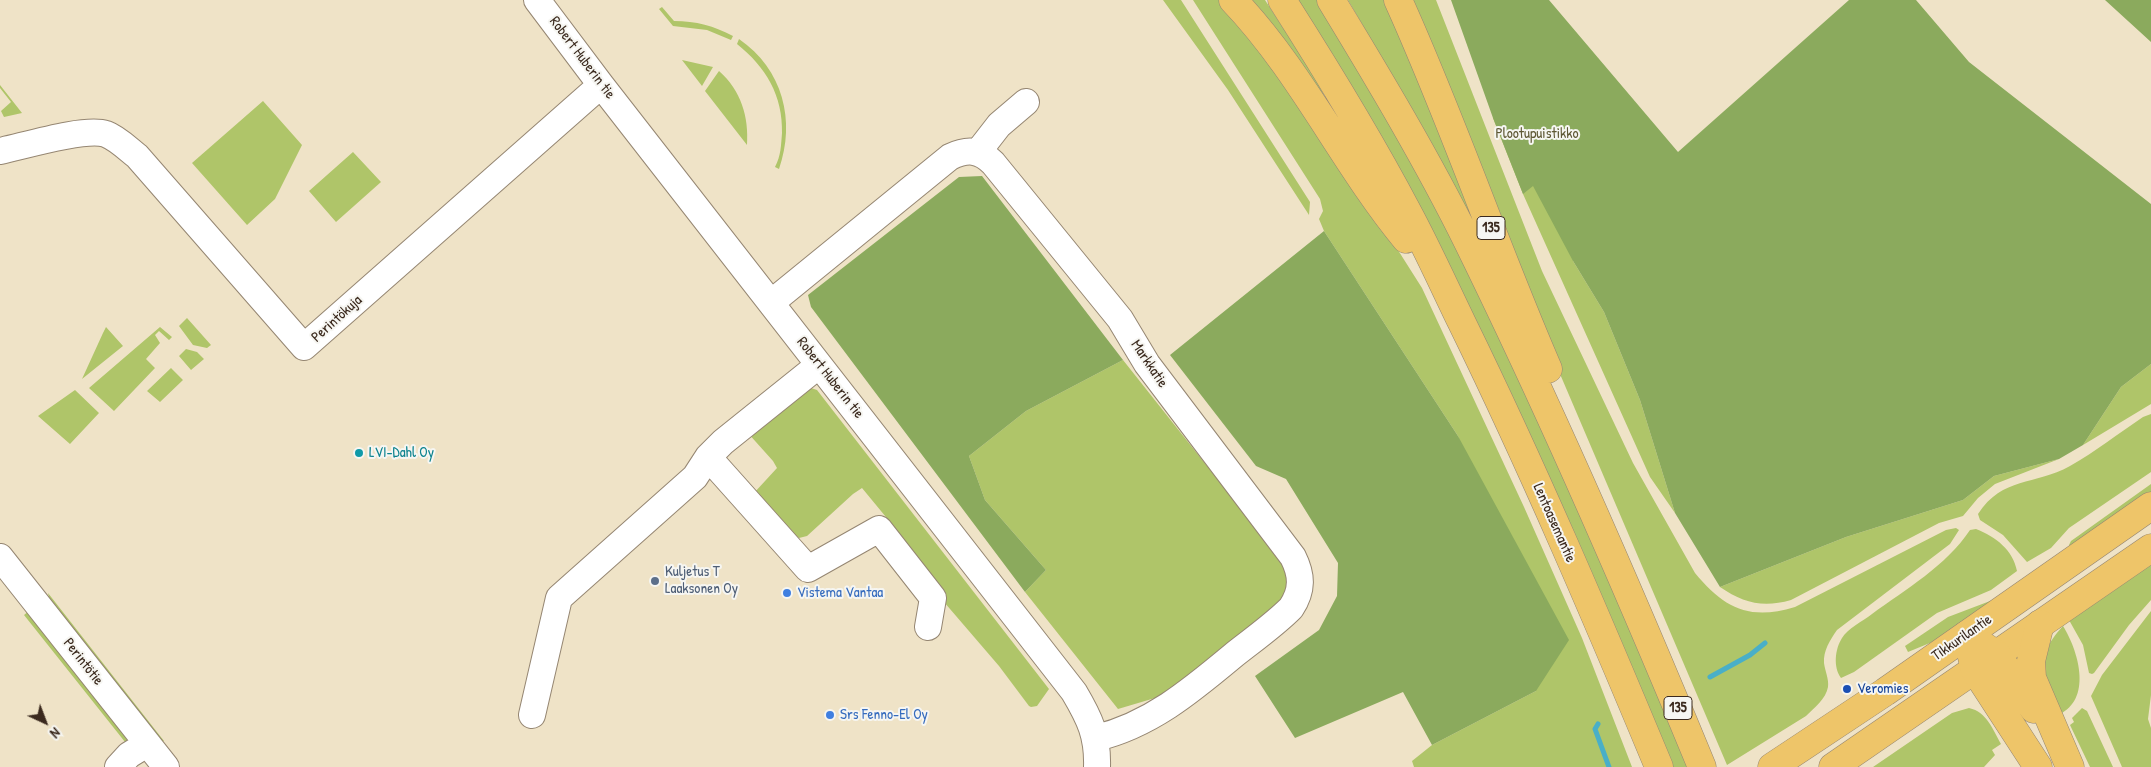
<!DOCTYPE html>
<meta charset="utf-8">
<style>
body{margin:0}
#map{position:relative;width:2151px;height:767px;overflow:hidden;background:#efe3c7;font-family:"Patrick Hand",sans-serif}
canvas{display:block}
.north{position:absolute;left:20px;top:697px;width:50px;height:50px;-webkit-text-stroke:4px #f6f6f2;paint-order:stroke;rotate:137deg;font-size:14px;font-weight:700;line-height:20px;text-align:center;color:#3b2a1e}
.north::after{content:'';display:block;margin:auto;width:18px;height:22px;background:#3b2a1e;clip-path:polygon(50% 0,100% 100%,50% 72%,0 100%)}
</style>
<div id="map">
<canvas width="2151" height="767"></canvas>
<div class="north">N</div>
</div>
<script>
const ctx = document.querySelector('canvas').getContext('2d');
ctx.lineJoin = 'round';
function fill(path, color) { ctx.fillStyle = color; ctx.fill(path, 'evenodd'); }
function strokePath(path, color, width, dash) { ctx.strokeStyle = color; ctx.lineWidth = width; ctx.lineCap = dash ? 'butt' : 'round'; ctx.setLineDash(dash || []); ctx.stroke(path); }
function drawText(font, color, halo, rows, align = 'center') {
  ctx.font = font + ' "Patrick Hand",sans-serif'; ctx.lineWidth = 4; ctx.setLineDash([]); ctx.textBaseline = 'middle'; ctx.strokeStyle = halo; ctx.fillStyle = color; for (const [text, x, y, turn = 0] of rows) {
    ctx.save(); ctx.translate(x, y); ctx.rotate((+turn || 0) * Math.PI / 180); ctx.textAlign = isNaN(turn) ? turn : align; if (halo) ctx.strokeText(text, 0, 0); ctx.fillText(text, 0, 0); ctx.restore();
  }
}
const green = new Path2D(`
 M1163,0H1181L1310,202L1309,215L1228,90Z
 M1193,0H1221L1247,30L1396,247L1422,288L1524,507L1582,638L1632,767H1414L1412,761L1432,745L1536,691L1458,436L1324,231L1319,219L1323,211L1320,199Z
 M1244,0H1265L1317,80L1329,106Z
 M1297,0H1317L1339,34L1419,175L1509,349L1692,767H1673L1578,542Z
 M1348,0H1389L1487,249L1427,136Z
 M1409,0H1436L1542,271L1633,463L1695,573C1724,608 1749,621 1795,607L1946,530L1956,528L1959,530L1950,544L1837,630C1830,640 1823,651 1824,663C1825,671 1829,679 1828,687C1826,699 1814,708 1806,716L1727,765L1516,271Z
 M662,7L674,21C696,21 714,26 733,36L731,40L707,30L673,26L659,9Z
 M739,39C783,69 796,121 779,169L775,167C781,156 781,145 782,133C783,96 766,67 737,44Z
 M1599,59L1573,261L1604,312L1640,400L1675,513L1650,477L1523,194L1493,118Z
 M682,60L713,67L702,86Z
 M719,71C741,90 749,117 747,145L705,91Z
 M0,85L22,113L4,117L1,111L11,102L0,88Z
 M263,101L302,145L275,199L247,225L192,163Z
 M353,152L381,182L336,222L309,191Z
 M187,318L211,345L207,348L193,345L179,326Z
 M106,327L123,346L82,379L103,333Z
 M160,327L172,337L169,340L159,331L155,335L160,343L146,359L155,368L114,411L89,388Z
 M186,349L197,352L204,359L191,370L179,356Z
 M1123,360L1280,558L1289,574L1283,604L1181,686L1155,698L1118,709L1025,592L1046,570L985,500L969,456L1026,411Z
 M2151,364V404L2083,445L2121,387Z
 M171,368L183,380L160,402L147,391Z
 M811,388L817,390L1049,689L1037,706L1031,707L1029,706L999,666L944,602L895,528L862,488L853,494L807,536L799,538L791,532L754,493L777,468L773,461L747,432Z
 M75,390L99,413L70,444L38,416Z
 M2151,414V472L2069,528L2051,548L2027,562L2003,535L1980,520L1978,514C2003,476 2034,486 2070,466C2095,452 2119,433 2143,417Z
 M2059,459L1995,484L1978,498L1963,516L1939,523L1791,600C1763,608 1743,603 1720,587L1846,537L1963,500L1994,476Z
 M2151,484V494L2072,549L2069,545L2071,541Z
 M1976,529C1996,537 2013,550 2017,571L1991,590L1937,613L1854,672L1841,678C1833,667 1835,649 1842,638C1847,629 1863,621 1872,614C1906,589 1946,566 1970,530Z
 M2151,561V600L2129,625L2094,673L2092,674L2089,673L2083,645L2069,620Z
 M48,593L164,741L157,742L51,606Z
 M1998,598L1942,638L1908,652L1905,646L1948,617Z
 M30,610L132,740L129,747L24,615Z
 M2151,611V695L2148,719L2151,728V767H2122L2091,696L2102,675Z
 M2063,626C2078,650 2092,696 2062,713C2045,676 2031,661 2063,626Z
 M1969,708C1987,712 1993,730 2001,744L1992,750L1995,755L1984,767H1873L1952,713Z
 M2082,708L2087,711L2113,767H2090L2070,725L2074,722L2072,718Z`);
const forest = new Path2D(`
 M1451,0H1549L1678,152L1849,0H1916L1969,62L2151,204V364L2121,387L2083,445L2059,459L1994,476L1963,500L1846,537L1720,587L1675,513L1640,400L1604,312L1573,261L1533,186L1523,194L1493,118Z
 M2105,0H2151V42Z
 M982,176L1123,360L1026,411L969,456L985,500L1046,570L1025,592L811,307L808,295L959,177Z
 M1324,231L1458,436L1569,640L1536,691L1432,745L1403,692L1295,738L1255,676L1319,630L1337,596L1338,563L1286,479L1256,466L1170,355Z`);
const stream = new Path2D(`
 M1710,677L1750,655L1765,643
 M1598,724L1595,729L1609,767`);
const minor = new Path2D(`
 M537,0L601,85L1074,692C1090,719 1098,736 1097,767
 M0,151C24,146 85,127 106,134C117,138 128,149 137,156L304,347L601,85
 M978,152L999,125L1026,102
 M772,302L950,157C967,149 979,149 993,163L1120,319L1147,364L1293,557C1302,575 1303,590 1291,608C1274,625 1254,639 1235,654C1193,689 1151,725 1096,738
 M708,457L808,569L879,529L933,598L928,627
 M0,557L166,767
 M532,715L559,598L695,477L708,457L723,442L819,365
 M118,767L129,755L147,744`);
const major = new Path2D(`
 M1772,767L1885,692L2151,506
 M1833,767L2151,548`);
const highway = new Path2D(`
 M1233,0C1301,71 1344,164 1406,239
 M1282,0C1326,69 1369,139 1407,211C1427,248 1444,286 1462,323C1533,468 1597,618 1659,767
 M1331,0C1379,79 1427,159 1468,242C1553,415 1629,590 1702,767
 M1398,0C1453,121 1495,247 1548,369
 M2040,624L2031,661L2032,678L2070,767
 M1967,635L1975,670L2038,767
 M1967,635L1997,655L2034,709`);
const markers = [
 [359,453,5,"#0f9aa8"],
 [655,581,5,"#5c6f8a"],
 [787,593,5,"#3f7fe0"],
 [1847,689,5,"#1a4fb4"],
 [830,715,5,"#3f7fe0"]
];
const shields = [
 [1491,228,28],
 [1678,708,28]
];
const shieldNames = [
 ["135",1491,228],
 ["135",1678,708]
];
const streetNames = [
 ["Robert Huberin tie",582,58,53],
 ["Perintökuja",337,319,-42],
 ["Markkatie",1149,364,56],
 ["Robert Huberin tie",830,378,52],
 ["Lentoasemantie",1554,523,66],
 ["Tikkurilantie",1962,638,-35],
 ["Perintötie",83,662,52]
];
const parkNames = [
 ["Plootupuistikko",1537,134]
];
const cultureNames = [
 ["LVI-Dahl Oy",369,453]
];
const serviceNames = [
 ["Kuljetus T",665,572],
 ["Laaksonen Oy",665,589]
];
const shopNames = [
 ["Vistema Vantaa",797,593],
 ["Srs Fenno-El Oy",840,715]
];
const transitNames = [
 ["Veromies",1857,689]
];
fill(green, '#afc569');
fill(forest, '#8baa5d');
strokePath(stream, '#49afc8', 5);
strokePath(minor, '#958672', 28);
strokePath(major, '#958672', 29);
strokePath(highway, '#958672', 29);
strokePath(minor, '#fff', 26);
strokePath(major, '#eec569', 28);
strokePath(highway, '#eec569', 28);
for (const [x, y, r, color] of markers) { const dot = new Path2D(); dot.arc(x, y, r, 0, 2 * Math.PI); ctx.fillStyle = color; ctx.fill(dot); strokePath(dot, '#f6f6f2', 2); }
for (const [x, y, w] of shields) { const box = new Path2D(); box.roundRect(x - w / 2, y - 11.5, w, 23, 4); ctx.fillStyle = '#f6f6f2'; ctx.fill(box); strokePath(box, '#3b2a1e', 1); }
drawText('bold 14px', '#3b2a1e', null, shieldNames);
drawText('15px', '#3b2a1e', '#f6f6f2', streetNames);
drawText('15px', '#5e5834', '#f6f6f2', parkNames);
drawText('15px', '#0d838f', '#f6f6f2', cultureNames, 'left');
drawText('15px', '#4e5e75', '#f6f6f2', serviceNames, 'left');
drawText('15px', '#366cbe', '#f6f6f2', shopNames, 'left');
drawText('15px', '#164399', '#f6f6f2', transitNames, 'left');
</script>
